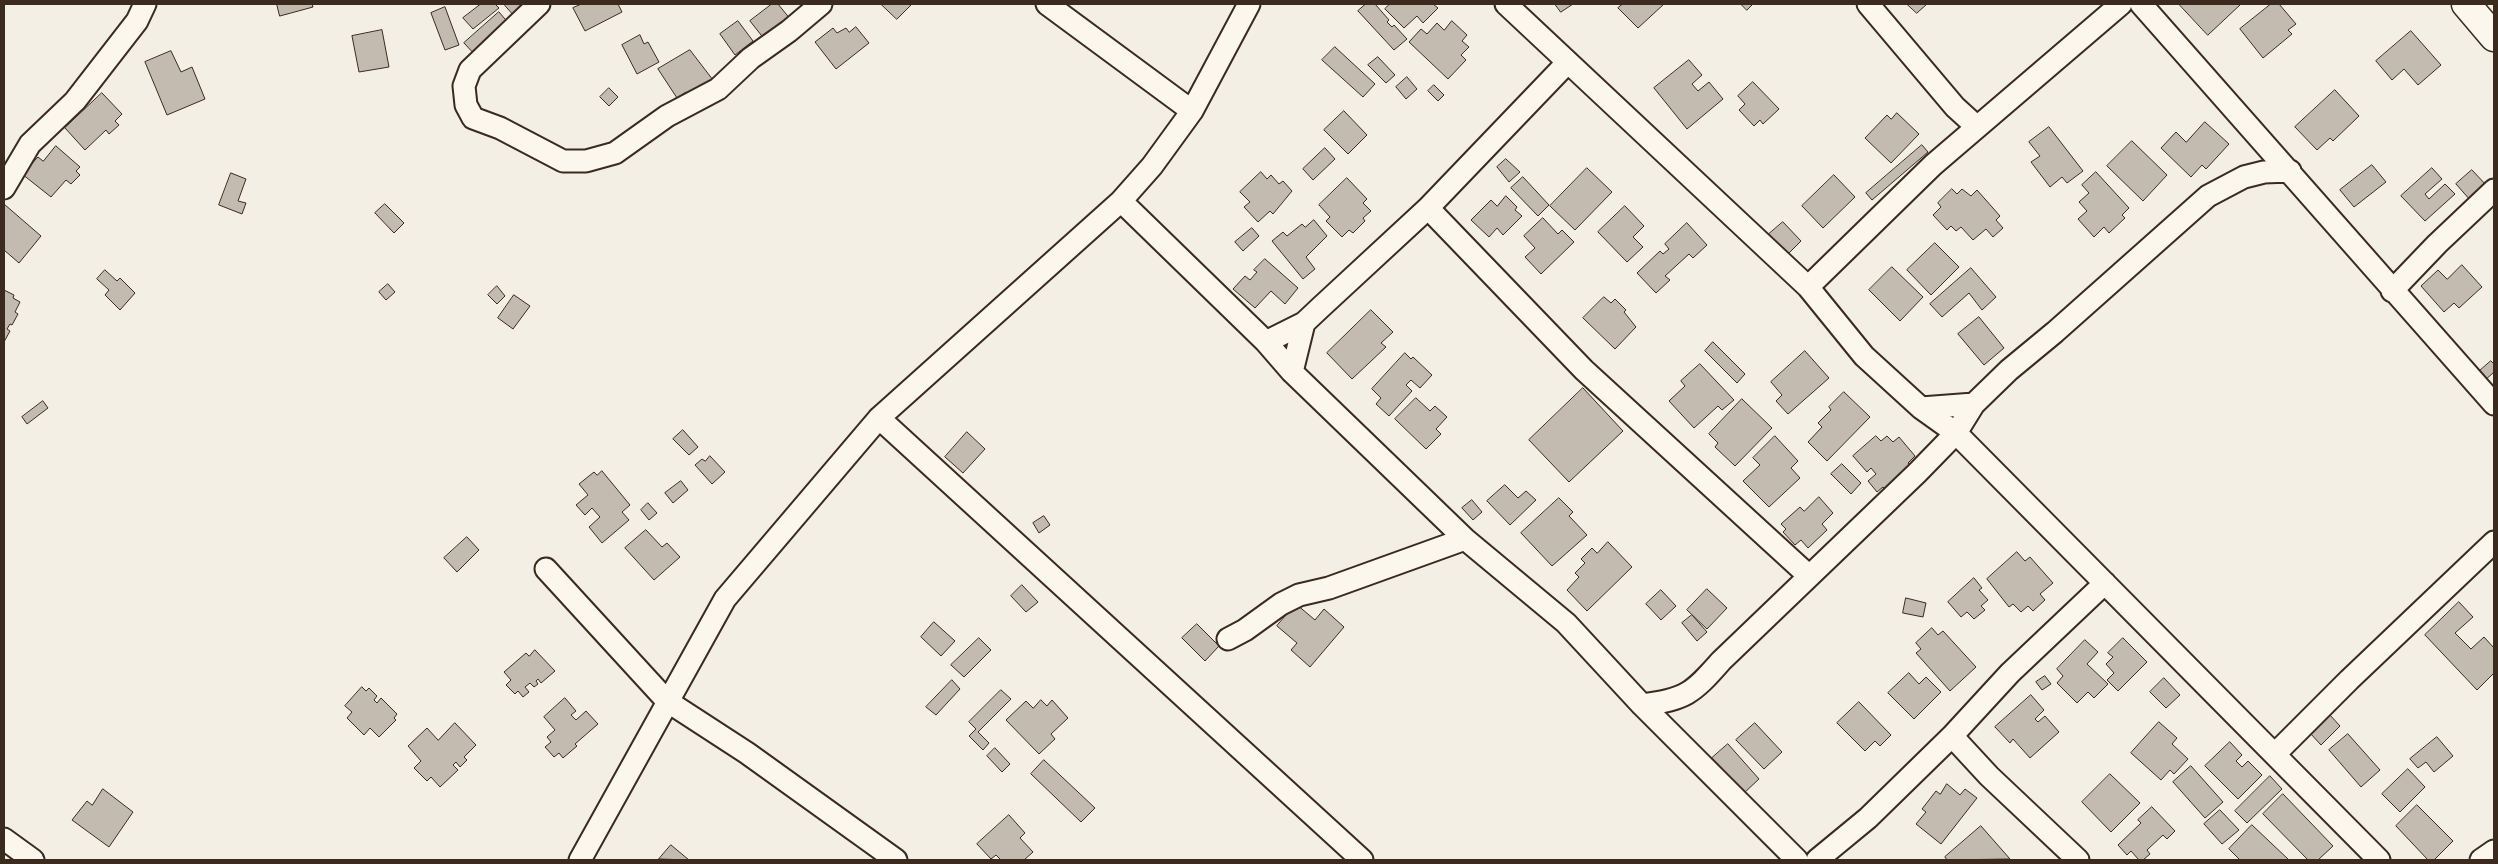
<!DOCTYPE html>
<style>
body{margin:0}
#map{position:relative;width:2498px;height:864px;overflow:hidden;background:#f3efe4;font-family:Mynerve,sans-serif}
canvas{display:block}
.frame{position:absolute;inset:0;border:5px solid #3b2a1e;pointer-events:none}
</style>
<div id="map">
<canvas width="2498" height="864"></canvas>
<div class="frame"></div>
</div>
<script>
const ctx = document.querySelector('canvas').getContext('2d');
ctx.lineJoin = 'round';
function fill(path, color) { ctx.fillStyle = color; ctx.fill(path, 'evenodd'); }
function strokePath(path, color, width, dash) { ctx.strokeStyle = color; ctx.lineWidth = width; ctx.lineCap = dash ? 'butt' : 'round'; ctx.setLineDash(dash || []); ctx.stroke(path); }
const building = new Path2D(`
 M277,4H312L313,7L280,16Z
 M481,4H495L499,8L473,29L463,18Z
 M504,4H528L518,20Z
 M582,4H618L622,12L585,31L573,8Z
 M772,4H778L795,25L769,45L750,21Z
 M881,4H912L897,19Z
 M1366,4H1375L1389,20L1387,22L1392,27L1394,25L1407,39L1394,50L1358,11Z
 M1390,4H1433L1438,8L1423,23L1417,16L1404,28L1385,9Z
 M1555,4H1573L1561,12Z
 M1623,4H1664L1638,28L1618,8Z
 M1741,4H1753L1747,10Z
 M1907,4H1927L1917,13Z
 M2179,4H2241L2208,35Z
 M2271,4H2279L2296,24L2288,30L2292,34L2263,58L2240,29Z
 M445,7L459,45L445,50L431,13Z
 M499,12L511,26L477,57L464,43Z
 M738,21L753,41L735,55L720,34Z
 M1452,21L1467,35L1462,41L1469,47L1461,55L1466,60L1448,79L1409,42L1421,29L1427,34L1437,23L1444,30Z
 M856,27L869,43L836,69L815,42L833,28L837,33L846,28L849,32Z
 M382,30L389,67L359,72L352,36Z
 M2411,31L2441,65L2418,85L2404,69L2392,80L2376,61Z
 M640,35L644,44L648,42L659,62L637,74L622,45Z
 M1335,47L1375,84L1363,97L1322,60Z
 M690,50L713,80L688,97L686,92L677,98L658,69Z
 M171,51L181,72L192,67L205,99L167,115L145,62Z
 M1378,57L1395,75L1386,83L1368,65Z
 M1689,60L1702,75L1692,84L1698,91L1709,82L1723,99L1687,129L1654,88Z
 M1407,77L1417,89L1406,99L1396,87Z
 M1753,82L1779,109L1763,124L1760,120L1754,126L1739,110L1745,104L1738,96Z
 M1434,85L1444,95L1438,101L1428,91Z
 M609,88L618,97L609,106L600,97Z
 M2335,90L2359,116L2333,141L2330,138L2317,150L2295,127Z
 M102,93L122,114L115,121L119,125L109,134L106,130L85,150L65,128Z
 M1344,111L1367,135L1348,154L1324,130Z
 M1897,113L1919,134L1891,163L1865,138L1887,115L1891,119Z
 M2205,122L2229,144L2206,169L2202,165L2191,177L2161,148L2176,132L2186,142Z
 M2049,127L2083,171L2067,183L2062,177L2050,187L2031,162L2040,156L2029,142Z
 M2132,141L2167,175L2143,201L2107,166Z
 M1922,145L1928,152L1872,200L1866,193Z
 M56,146L80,167L76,171L80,175L71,184L66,180L51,197L22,174L38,157L43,161Z
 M1325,148L1335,159L1313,180L1303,169Z
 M1506,159L1520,172L1509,182L1497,167Z
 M2372,165L2386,182L2354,207L2340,190Z
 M1587,168L1612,192L1575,230L1550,206Z
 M2432,168L2442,179L2425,194L2429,199L2445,184L2455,194L2425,221L2401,196Z
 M2472,170L2487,186L2471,201L2456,184Z
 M1261,172L1267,179L1271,175L1279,184L1283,181L1292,191L1273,214L1270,211L1258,222L1244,207L1250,202L1240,192Z
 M2096,172L2129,208L2122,215L2125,218L2109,233L2104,227L2094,237L2078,219L2087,211L2079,202L2089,193L2082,185Z
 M231,173L246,179L238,201L246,203L242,214L219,205Z
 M1834,175L1855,197L1823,228L1802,206Z
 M1523,177L1549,205L1538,216L1511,188Z
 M1347,178L1367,199L1363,203L1371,211L1363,218L1365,221L1353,233L1349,230L1342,237L1326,221L1330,217L1319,205Z
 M1952,189L1957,194L1962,189L1971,196L1977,190L2000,216L1996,220L2003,228L1993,237L1986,229L1973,240L1961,227L1956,231L1951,226L1947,230L1933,215L1941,207L1938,203Z
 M1506,196L1517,207L1515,210L1522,216L1503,235L1497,228L1489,237L1471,220L1491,200L1497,206Z
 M4,204L41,236L19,263L4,250Z
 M385,204L404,223L394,233L375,213Z
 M1625,206L1644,226L1633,237L1643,247L1627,262L1598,232Z
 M1543,218L1558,234L1562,230L1574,242L1541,274L1525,257L1535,248L1524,236Z
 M1314,220L1327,236L1306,257L1315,269L1303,279L1272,241L1283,232L1287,236L1302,224L1305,227Z
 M1783,222L1801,241L1788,254L1769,234Z
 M1687,223L1707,245L1693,258L1689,254L1665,276L1670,280L1656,293L1637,273L1660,251L1663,254L1669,249L1665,244Z
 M1252,228L1259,236L1243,251L1235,242Z
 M1935,243L1959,267L1931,295L1907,270Z
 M1265,259L1298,288L1285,304L1271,291L1255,308L1233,289L1245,276L1250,280L1257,272L1254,270Z
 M2462,265L2482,287L2459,308L2454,303L2444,312L2421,286L2438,270L2447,279Z
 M1892,267L1923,297L1900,321L1869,290Z
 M1971,268L1996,297L1982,310L1969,293L1942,317L1930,304Z
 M105,270L117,281L120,278L135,293L120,310L105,295L109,290L97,279Z
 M388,284L395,292L386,300L379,292Z
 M497,286L505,296L497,304L488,295Z
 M4,290L14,295L13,298L20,302L15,312L18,314L12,325L10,324L7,329L10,331L4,342Z
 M514,295L530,306L513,329L498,318Z
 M1604,297L1611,303L1615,299L1626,310L1624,312L1636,327L1615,349L1583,318Z
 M1371,310L1393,332L1381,343L1386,347L1352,379L1327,353Z
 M1979,317L2004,348L1984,365L1958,334Z
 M1713,342L1745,374L1737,383L1705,351Z
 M1805,351L1829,378L1788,414L1776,401L1782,395L1771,382Z
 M1405,353L1411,359L1413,357L1432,375L1420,388L1411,380L1406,385L1412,391L1389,416L1376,404L1381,398L1372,389Z
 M2491,361L2494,364V372L2482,383L2475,375Z
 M1700,364L1734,400L1722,410L1718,406L1694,428L1669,401L1685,386L1681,381Z
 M1583,388L1623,431L1569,482L1529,440Z
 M1844,392L1870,417L1827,461L1808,442L1822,427L1818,423L1831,410L1829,407Z
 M1416,398L1430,411L1435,406L1447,417L1436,429L1441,434L1426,449L1395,419Z
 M1742,399L1772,428L1735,466L1715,447L1718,443L1709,434Z
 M43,401L48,408L27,424L22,417Z
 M683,430L698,447L689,455L673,439Z
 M967,432L985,449L963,473L945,457Z
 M1775,436L1798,461L1791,468L1800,478L1769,507L1743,481L1760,465L1753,458Z
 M1876,436L1881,441L1887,436L1893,442L1899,437L1915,456L1908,463L1915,472L1889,494L1883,487L1877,492L1868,481L1876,474L1871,468L1867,472L1853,456Z
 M710,456L725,472L712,484L695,465L702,459L705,461Z
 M1842,464L1861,483L1851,494L1831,474Z
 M602,471L630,505L622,512L629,520L602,543L589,527L600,517L592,508L585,515L576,505L588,495L579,484L594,472L597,475Z
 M681,481L688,490L673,503L665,493Z
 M1505,485L1518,498L1526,491L1536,500L1510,525L1487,501Z
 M1819,497L1833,513L1822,524L1827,530L1808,548L1801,540L1795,545L1783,532L1786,529L1781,524L1800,507L1804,511Z
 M1559,498L1573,512L1569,516L1587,535L1552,566L1521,533Z
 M1472,500L1482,512L1473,520L1462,508Z
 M648,503L657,513L649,520L641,510Z
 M1044,516L1050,525L1039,533L1033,523Z
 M646,530L662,547L667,543L680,557L654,580L625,548Z
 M467,537L479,550L457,572L444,558Z
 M1608,542L1632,567L1587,611L1567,590L1579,577L1575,573L1585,563L1581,559L1592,548L1597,553Z
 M2017,552L2025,561L2030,557L2053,583L2040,594L2045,600L2033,611L2028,606L2021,612L2013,604L2009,607L1987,579Z
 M1974,578L1982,588L1979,590L1988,600L1981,606L1985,610L1974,619L1967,612L1961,617L1948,602Z
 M1022,585L1038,602L1026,612L1011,596Z
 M1707,589L1727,608L1707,629L1687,610Z
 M1661,590L1676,606L1661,620L1646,604Z
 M1906,598L1926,603L1923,617L1903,613Z
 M2459,602L2473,617L2455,633L2471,649L2484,637L2494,648V673L2477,690L2425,635Z
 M1296,604L1315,620L1324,609L1344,627L1310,667L1291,650L1297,643L1277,626Z
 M1692,615L1707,632L1697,641L1682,623Z
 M934,622L955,641L941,656L921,637Z
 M1197,624L1219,646L1205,661L1182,638Z
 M1932,628L1938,635L1943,631L1976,667L1950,691L1916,653L1921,649L1916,643Z
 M979,638L991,650L964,677L951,665Z
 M2123,638L2147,662L2118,691L2107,680L2114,673L2106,664L2113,657L2108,653Z
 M2085,640L2098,652L2087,664L2108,684L2094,698L2088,692L2077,703L2057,683L2063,676L2057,669Z
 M535,650L555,671L541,683L538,679L536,681L538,684L534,687L530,683L525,687L529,692L523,697L518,691L515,694L506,685L511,680L504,672L526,653L529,656Z
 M1909,673L1919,684L1926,677L1941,692L1914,719L1888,693Z
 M2045,676L2051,684L2042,690L2036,682Z
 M2164,678L2180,695L2166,708L2150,692Z
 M952,680L960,689L936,715L926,707Z
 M362,687L366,691L369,688L377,696L374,700L377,703L381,698L397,714L394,718L396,720L379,737L370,728L364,735L347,718L352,712L345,706Z
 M1001,690L1011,699L978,732L989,743L983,750L969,736L976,729L969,722Z
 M2031,695L2044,710L2035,719L2038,722L2045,716L2059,732L2030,758L2013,739L2010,743L1995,727Z
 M565,698L576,711L571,715L576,720L586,711L598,724L575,744L577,746L563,758L559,753L554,757L545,747L551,742L547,737L555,730L544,717Z
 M1041,700L1047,706L1052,700L1068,718L1051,734L1055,739L1039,754L1006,720L1026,701L1033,708Z
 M1859,702L1891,735L1880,746L1875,741L1865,751L1837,723Z
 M2329,714L2340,726L2321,745L2310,733Z
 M2159,722L2177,738L2172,744L2188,759L2174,774L2170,770L2161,780L2131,753Z
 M455,723L476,745L464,757L467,760L460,767L456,762L453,765L458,770L440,787L431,777L427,781L414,768L421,761L408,746L427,728L438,740Z
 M1755,723L1782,752L1764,769L1736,740Z
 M2348,734L2380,770L2361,787L2329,750Z
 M2437,737L2453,756L2434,772L2426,762L2418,768L2410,759Z
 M2230,742L2242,755L2236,761L2242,767L2248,761L2262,775L2238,799L2205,766Z
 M1728,744L1759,779L1744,793L1712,758Z
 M995,748L1010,764L1002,772L987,756Z
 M1044,760L1095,808L1081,822L1031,774Z
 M2191,766L2223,802L2205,818L2173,782Z
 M2408,769L2425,787L2400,812L2382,794Z
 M2110,774L2140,803L2111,832L2082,802Z
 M2270,776L2282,789L2247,823L2235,811Z
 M1947,784L1960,795L1965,789L1977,798L1941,844L1916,824L1926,812L1922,809L1936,791L1940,794Z
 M103,789L133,812L109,847L72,820L87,801L92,805Z
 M2283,794L2333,846L2318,860H2308L2263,814Z
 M2417,805L2453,841L2434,860H2428L2396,826Z
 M2152,807L2175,831L2167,839L2163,835L2147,850L2150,854L2143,860H2139L2131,851L2127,855L2118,845L2141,823L2138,820Z
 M2220,810L2239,830L2222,844L2204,824Z
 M1009,815L1025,833L1020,838L1033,852L1024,860H1001L996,855L991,859L977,844Z
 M2252,825L2289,860H2240L2229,849Z
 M1981,826L2010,859L1947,860L1945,857Z
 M671,845L689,860L659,859Z`);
const street = new Path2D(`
 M539,4L470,70L464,86L466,105L473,118L500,128L563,161H586L615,153L667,116L718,89L751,58L789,31L821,4
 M1047,4L1192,111
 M1506,4L1808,287L1864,356L1921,408L1956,433L2379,860
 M1868,4L1955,107L1977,127
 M2141,4L2494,404
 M4,188L30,144L75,101L137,21L145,4
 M1121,201L1266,342L1292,372L1465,539L1566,623L1642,705L1797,860
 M1428,208L1584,370L1809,576
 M1808,287L1933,165L2121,4
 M2392,291L2437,244L2494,190
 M1266,342L1304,323L1321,307L1428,208L1568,62
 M1292,372L1304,323
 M1921,408L1974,404
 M879,418L1362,860
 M546,569L667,701L747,753L896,860
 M1228,639L1245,630L1281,604L1299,595L1329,588L1465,539
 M1642,705C1685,700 1693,693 1721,661L1917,473L1956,433L1974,404L2009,370L2055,332L2208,196L2244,177L2264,172L2290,171
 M1952,736L1989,776L2078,860
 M2276,753L2349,680L2494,542
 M4,839L33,860
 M580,860L725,599L879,418L1121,201L1152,166L1192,111L1249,4
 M1817,860L1868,818L1952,736L2010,673L2105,583
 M2481,860L2494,851`);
const secondary = new Path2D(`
 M2466,4L2494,37`);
fill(building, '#c3bbb0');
strokePath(building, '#3b2a1e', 1);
strokePath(street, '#3b2a1e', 25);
strokePath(secondary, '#3b2a1e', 31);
strokePath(street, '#fbf7ec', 21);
strokePath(secondary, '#fbf7ec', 28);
</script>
